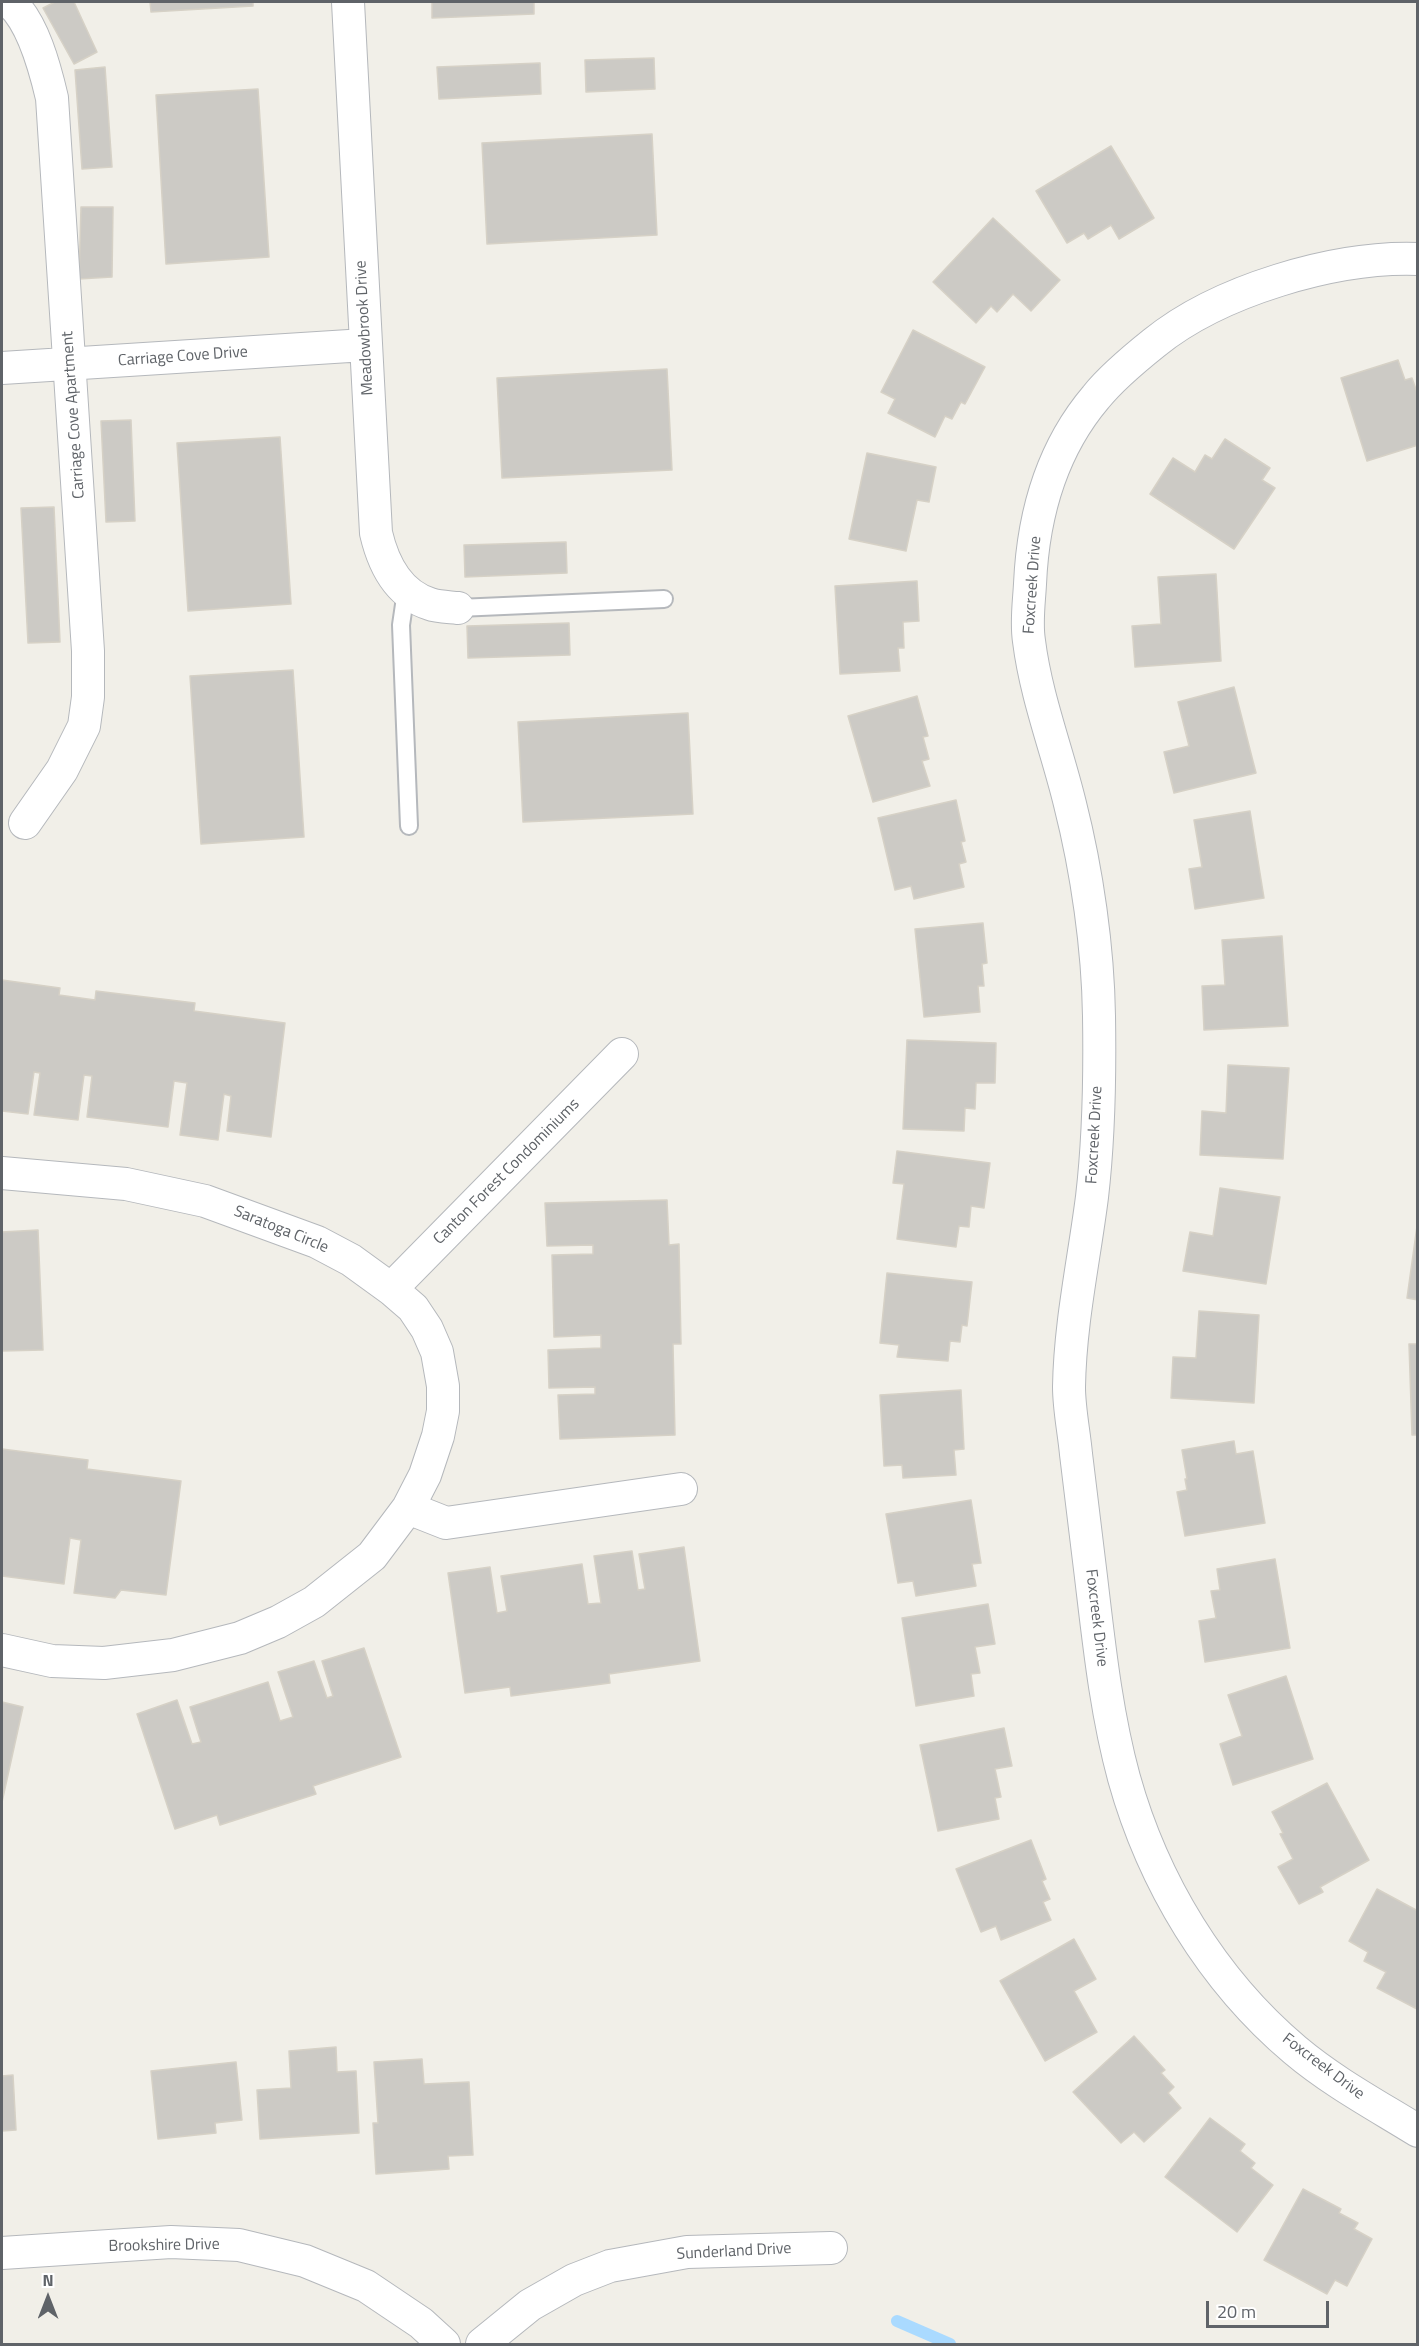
<!DOCTYPE html>
<style>
body{margin:0}
#map{position:relative;width:1419px;height:2346px;overflow:hidden;background:#f1efe8;font-family:"Titillium Web",sans-serif}
canvas{display:block}
.frame{position:absolute;inset:0;border:3px solid #5f6368;pointer-events:none}
.north{position:absolute;left:18px;top:2268px;width:60px;height:60px;-webkit-text-stroke:4px #fff;paint-order:stroke;rotate:0deg;font-size:16px;font-weight:700;line-height:24px;text-align:center;color:#5f6368}
.north::after{content:'';display:block;margin:auto;width:21px;height:27px;background:#5f6368;clip-path:polygon(50% 0,100% 100%,50% 72%,0 100%)}
.scale{position:absolute;left:1206px;top:2301px;width:123px;height:27px;box-sizing:border-box;border:3px solid #5f6368;border-top:0;padding-left:8px;font-size:18px;line-height:21px;white-space:nowrap;color:#5f6368;-webkit-text-stroke:4px #fff;paint-order:stroke}
</style>
<div id="map">
<canvas width="1419" height="2346"></canvas>
<div class="frame"></div>
<div class="north">N</div>
<div class="scale">20 m</div>
</div>
<script>
const ctx = document.querySelector('canvas').getContext('2d');
ctx.lineJoin = 'round';
function strokePath(path, color, width, dash) { ctx.strokeStyle = color; ctx.lineWidth = width; ctx.lineCap = dash ? 'butt' : 'round'; ctx.setLineDash(dash || []); ctx.stroke(path); }
function fill(path, color) { ctx.fillStyle = color; ctx.fill(path, 'evenodd'); }
function drawText(font, color, halo, rows, align = 'center') {
  ctx.font = font + ' "Titillium Web",sans-serif'; ctx.lineWidth = 6; ctx.setLineDash([]); ctx.textBaseline = 'middle'; ctx.strokeStyle = halo; ctx.fillStyle = color; for (const [text, x, y, turn = 0] of rows) {
    ctx.save(); ctx.translate(x, y); ctx.rotate((+turn || 0) * Math.PI / 180); ctx.textAlign = isNaN(turn) ? turn : align; if (halo) ctx.strokeText(text, 0, 0); ctx.fillText(text, 0, 0); ctx.restore();
  }
}
const stream = new Path2D(`
 M897,2321L950,2344`);
const building = new Path2D(`
 M55,2H74L97,52L74,64L43,8Z
 M150,2H253V6L151,12Z
 M432,2H534V14L432,18Z
 M654,58L655,89L586,92L585,60Z
 M540,63L541,94L439,99L437,67Z
 M105,67L112,167L82,169L75,70Z
 M258,89L269,257L166,264L156,95Z
 M652,134L657,235L487,244L482,143Z
 M1111,146L1154,218L1119,239L1111,225L1088,239L1084,233L1067,243L1036,191Z
 M81,207H113L112,277L79,279Z
 M993,218L1060,280L1031,311L1013,294L997,312L991,306L976,323L933,282Z
 M913,330L985,367L965,404L961,402L952,419L945,416L935,437L888,413L895,399L881,392Z
 M1398,360L1405,380L1412,378L1418,395V445L1367,461L1341,378Z
 M667,369L672,470L502,478L497,378Z
 M131,420L135,521L106,522L101,421Z
 M280,437L291,604L188,611L177,443Z
 M1225,439L1270,468L1262,480L1275,488L1234,549L1150,494L1173,458L1195,472L1205,455L1212,459Z
 M867,453L936,467L929,502L917,500L906,551L849,539Z
 M54,507L60,642L28,643L21,508Z
 M566,542L567,573L465,577L464,545Z
 M1216,574L1221,661L1135,667L1132,626L1161,624L1158,577Z
 M917,581L919,621L903,622L904,648H898L900,671L840,674L835,586Z
 M569,623L570,655L468,658L467,626Z
 M293,670L304,837L201,844L190,676Z
 M1234,687L1256,773L1174,793L1164,752L1189,746L1178,702Z
 M917,696L928,736L923,737L929,759L922,761L930,786L873,802L848,716Z
 M688,713L693,814L523,822L518,722Z
 M956,800L965,841L961,842L966,862L959,864L964,887L914,899L911,886L895,890L878,818Z
 M1250,811L1264,898L1195,909L1189,869L1202,867L1194,820Z
 M983,923L987,963L982,964L984,986H978L980,1012L924,1017L915,929Z
 M1282,936L1288,1026L1204,1030L1202,986L1225,985L1222,940Z
 M2,980L60,988L59,995L95,1000L96,991L195,1003L194,1011L285,1023L271,1137L227,1131L231,1096L224,1094L218,1140L180,1135L187,1083L174,1081L168,1127L87,1117L92,1076L84,1075L78,1120L34,1115L40,1073L34,1072L28,1114L2,1111Z
 M907,1040L996,1043L995,1083H976L975,1109L965,1108L964,1131L903,1129Z
 M1228,1065L1289,1068L1283,1159L1200,1155L1202,1111L1226,1113Z
 M897,1151L990,1163L984,1208L971,1206L969,1227L959,1226L956,1247L897,1239L904,1184L893,1183Z
 M1220,1188L1280,1197L1266,1284L1183,1271L1190,1232L1213,1236Z
 M667,1200L669,1245L679,1244L681,1344H673L675,1435L560,1439L558,1395L595,1394V1387L549,1388L548,1350L601,1348V1335L554,1337L552,1255L593,1254V1245L547,1246L545,1203Z
 M1418,1219V1300L1407,1298Z
 M38,1230L43,1350L2,1351V1232Z
 M887,1273L972,1282L967,1326L962,1325L960,1342L950,1341L948,1361L897,1357L899,1345L880,1343Z
 M1199,1311L1259,1315L1254,1403L1171,1398L1173,1357L1196,1358Z
 M1409,1344H1418V1435H1412Z
 M961,1390L964,1449L954,1450L956,1475L903,1478L902,1465L884,1466L880,1395Z
 M1234,1441L1236,1454L1253,1451L1265,1523L1185,1536L1177,1492L1187,1490L1185,1479H1187L1182,1450Z
 M2,1449L88,1460L87,1469L181,1481L166,1595L121,1590L115,1598L74,1593L81,1540L70,1538L64,1584L2,1576Z
 M971,1500L981,1563L972,1564L976,1586L916,1596L913,1581L898,1583L886,1514Z
 M684,1547L700,1661L609,1674L610,1683L511,1696L510,1687L465,1693L448,1573L490,1567L497,1613L507,1611L501,1576L582,1564L588,1604L601,1603L594,1556L632,1551L638,1590L645,1589L639,1554Z
 M1275,1559L1290,1648L1205,1662L1199,1621L1216,1618L1211,1591L1220,1590L1217,1569Z
 M988,1604L995,1644L975,1647L980,1673L971,1674L974,1696L916,1706L902,1618Z
 M364,1648L401,1757L313,1786L316,1794L220,1825L217,1815L175,1829L137,1714L177,1700L192,1744L201,1742L190,1707L268,1682L280,1721L293,1717L278,1672L314,1661L327,1698L333,1696L322,1661Z
 M1286,1676L1313,1759L1233,1785L1220,1744L1242,1736L1228,1695Z
 M2,1702L23,1707L2,1802Z
 M1004,1728L1012,1766L995,1769L1001,1797L995,1798L999,1819L938,1831L920,1745Z
 M1327,1783L1369,1860L1320,1887L1323,1892L1299,1904L1278,1867L1293,1859L1280,1834L1283,1833L1272,1812Z
 M1031,1840L1046,1879L1042,1881L1050,1899L1043,1902L1051,1920L1001,1940L996,1926L981,1932L956,1869Z
 M1377,1889L1418,1911L1417,2009L1377,1988L1386,1972L1364,1961L1368,1952L1349,1941Z
 M1074,1939L1096,1979L1074,1991L1097,2032L1045,2061L1000,1981Z
 M1134,2036L1165,2070L1161,2073L1174,2087L1168,2093L1181,2108L1144,2142L1134,2132L1121,2143L1073,2092Z
 M336,2047L337,2072L356,2071L359,2133L260,2139L257,2090L291,2088L289,2051Z
 M422,2059L424,2084L469,2082L473,2155L448,2156L449,2169L376,2174L373,2123H378L374,2062Z
 M236,2062L242,2120L215,2123L216,2133L158,2139L151,2071Z
 M13,2075L16,2130L2,2131V2076Z
 M1210,2118L1245,2144L1240,2151L1255,2163L1251,2168L1273,2185L1237,2232L1165,2177Z
 M1303,2189L1341,2209L1339,2213L1358,2223L1354,2229L1372,2239L1347,2286L1335,2280L1327,2294L1264,2260Z`);
const service = new Path2D(`
 M406,591L401,625L409,826
 M458,608L664,599`);
const minor = new Path2D(`
 M10,2C33,22 45,68 52,98L88,651V697L84,726L62,770L25,823
 M348,2L376,533C383,563 398,594 430,604C438,607 449,607 458,608
 M1418,259C1334,256 1218,291 1154,343C1134,359 1112,377 1096,397C1051,450 1033,516 1030,584C1029,603 1026,622 1029,641C1036,697 1057,750 1070,804C1087,871 1098,948 1099,1016C1100,1076 1099,1137 1092,1197C1084,1260 1070,1323 1069,1387C1069,1409 1074,1432 1076,1454C1081,1495 1086,1536 1091,1577C1099,1644 1106,1712 1124,1778C1153,1882 1212,1980 1295,2050C1333,2082 1376,2105 1418,2131
 M2,368L365,345
 M2,1173L126,1184L205,1201L317,1242L351,1260L391,1289L413,1308L427,1329L437,1352L443,1386V1411L438,1436L425,1475L408,1508L372,1556L314,1602L278,1622L240,1638L173,1655L104,1663L52,1661L2,1650
 M391,1289L622,1054
 M408,1508L446,1523L681,1489
 M2,2253L171,2242L239,2245L305,2261L366,2286L421,2323L444,2344
 M482,2344L530,2305L574,2280L610,2266L687,2252L831,2248`);
const streetNames = [
 ["Meadowbrook Drive",365,328,-93],
 ["Carriage Cove Drive",183,357,-4],
 ["Carriage Cove Apartment",74,415,-94],
 ["Foxcreek Drive",1033,585,-86],
 ["Foxcreek Drive",1095,1135,-87],
 ["Canton Forest Condominiums",507,1172,-45],
 ["Saratoga Circle",281,1230,22],
 ["Foxcreek Drive",1096,1618,83],
 ["Foxcreek Drive",1323,2067,37],
 ["Brookshire Drive",164,2246,-1],
 ["Sunderland Drive",734,2252,-3]
];
strokePath(stream, '#aadaff', 12);
fill(building, '#cccac5');
strokePath(building, '#d6d1c6', 1.5);
strokePath(service, '#b5b8bc', 20);
strokePath(minor, '#b5b8bc', 34);
strokePath(service, '#fff', 16);
strokePath(minor, '#fff', 32);
drawText('16px', '#5f6368', '#fff', streetNames);
</script>
